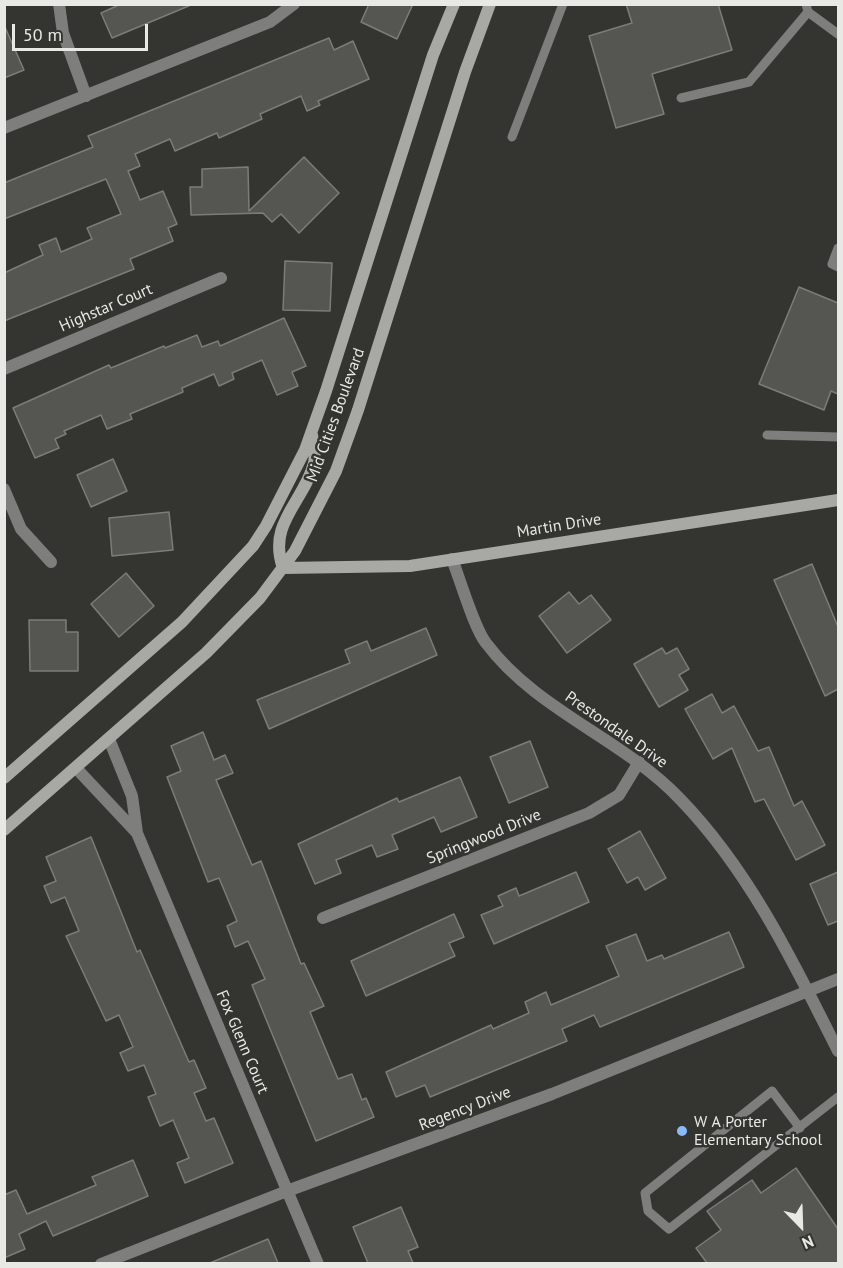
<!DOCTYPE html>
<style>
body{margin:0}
#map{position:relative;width:843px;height:1268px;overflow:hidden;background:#343430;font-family:"PT Sans",sans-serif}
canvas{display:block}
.frame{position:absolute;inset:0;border:6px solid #e8e8e5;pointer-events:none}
.north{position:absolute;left:771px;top:1196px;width:60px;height:60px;-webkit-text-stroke:4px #343430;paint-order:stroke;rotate:157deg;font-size:16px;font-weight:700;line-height:24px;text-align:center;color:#e8e8e5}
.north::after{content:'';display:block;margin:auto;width:21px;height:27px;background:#e8e8e5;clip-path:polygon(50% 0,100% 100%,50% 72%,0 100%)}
.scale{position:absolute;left:12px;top:24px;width:136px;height:27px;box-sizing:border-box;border:3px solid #e8e8e5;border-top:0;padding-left:8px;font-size:18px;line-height:21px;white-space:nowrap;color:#e8e8e5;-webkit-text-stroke:4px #343430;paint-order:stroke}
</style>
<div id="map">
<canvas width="843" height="1268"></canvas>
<div class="frame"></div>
<div class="north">N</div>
<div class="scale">50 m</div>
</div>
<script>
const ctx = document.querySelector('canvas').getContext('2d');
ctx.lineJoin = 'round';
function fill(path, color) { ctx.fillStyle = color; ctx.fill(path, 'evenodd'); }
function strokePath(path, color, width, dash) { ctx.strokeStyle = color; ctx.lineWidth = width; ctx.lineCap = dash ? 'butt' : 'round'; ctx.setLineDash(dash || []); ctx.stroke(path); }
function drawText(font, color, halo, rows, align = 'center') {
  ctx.font = font + ' "PT Sans",sans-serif'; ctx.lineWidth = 5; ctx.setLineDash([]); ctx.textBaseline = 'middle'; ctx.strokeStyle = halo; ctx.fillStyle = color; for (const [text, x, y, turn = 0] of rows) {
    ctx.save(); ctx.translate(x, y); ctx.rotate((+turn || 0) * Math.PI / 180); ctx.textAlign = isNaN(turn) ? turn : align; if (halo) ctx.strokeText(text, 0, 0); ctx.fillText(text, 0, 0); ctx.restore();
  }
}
const building = new Path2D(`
 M121,4H191V5L112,38L101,13Z
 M369,4H413L397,39L361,22Z
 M626,4H718L732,50L652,74L664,114L616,128L589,36L632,23Z
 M4,25L24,70L4,78Z
 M329,38L334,50L353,41L369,79L318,101L320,105L307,111L301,96L260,114L262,119L219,138L217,133L175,151L170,139L135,154L140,166L128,171L140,200L163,191L177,224L168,228L173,241L130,259L134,269L4,321V273L43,255L39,245L56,238L61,252L92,239L87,228L121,214L106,179L4,219V183L93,147L88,136Z
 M304,157L339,193L299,233L281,214L272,222L263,213L191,215L190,187H202V169L248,167L249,211Z
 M285,261L332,263L330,311L283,310Z
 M799,287L838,303V394L831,391L824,410L759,384Z
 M284,318L306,366L292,372L298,386L277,395L262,360L232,373L234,379L219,386L214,374L182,388L183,392L130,414L132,419L107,429L101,415L64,431L66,434L55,439L59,448L35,458L13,408L109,365L111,368L164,346L165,348L197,335L202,347L218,341L220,346Z
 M113,459L127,491L91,507L77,475Z
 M169,512L173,550L112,556L109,518Z
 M812,564L838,627V689L825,696L774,580Z
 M126,573L154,606L119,637L91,604Z
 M569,592L579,604L591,595L611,620L567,653L539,616Z
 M29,620H66V632H78V671H30Z
 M426,628L437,655L269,729L257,700L350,663L345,650L367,641L371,651Z
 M662,648L666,654L677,648L689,669L679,675L688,690L659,707L634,664Z
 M712,694L722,713L734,706L758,751L769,747L794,806L802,801L825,845L796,860L764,799L755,802L732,748L713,759L685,709Z
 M203,732L214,760L225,755L233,773L216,780L252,865L261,861L301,964L304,963L324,1006L310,1012L338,1079L352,1074L362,1100L366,1098L374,1117L316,1141L252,985L265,979L248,941L235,947L227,926L237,921L219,878L208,882L167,777L181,771L171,746Z
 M530,741L548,787L509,803L490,757Z
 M460,777L477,817L441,832L434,817L392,835L398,849L377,857L372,845L336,860L341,873L315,884L298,844L397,798L399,802Z
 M640,831L666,878L645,890L638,877L627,883L608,849Z
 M91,837L137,952L140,950L189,1062L194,1060L206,1088L194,1093L206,1121L214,1118L233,1163L185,1183L177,1163L189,1158L173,1120L160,1126L148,1097L156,1094L144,1065L128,1071L120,1053L133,1047L119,1015L106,1021L66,936L79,931L65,897L51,903L44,886L56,881L46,857Z
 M576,872L589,902L494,944L481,915L503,906L498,896L516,888L519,896Z
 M838,872V921L828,925L810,884Z
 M454,914L464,937L449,943L455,956L366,996L351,961Z
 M729,932L744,967L600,1027L594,1015L562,1029L567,1041L430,1097L425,1085L396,1097L386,1072L491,1025L493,1029L529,1013L525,1002L546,992L551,1005L619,976L606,946L636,934L647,961L662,955L664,959Z
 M133,1160L148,1196L53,1236L46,1221L19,1234L25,1249L4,1258V1195L16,1190L27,1214L96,1185L92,1177Z
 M796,1168L838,1229V1263H707L696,1248L721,1230L707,1211L752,1180L761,1193Z
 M401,1207L418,1247L408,1251L413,1263H368L353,1227Z
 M268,1239L278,1263H210Z`);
const lane = new Path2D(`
 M808,12L838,34
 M681,98L749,82L808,12L806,4
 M512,137L563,4
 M838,248L832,264L838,267
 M767,435L838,437
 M800,1128L772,1091L645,1193L648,1211L669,1229L838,1097`);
const street = new Path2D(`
 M59,4L63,33L86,96
 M4,128L270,22L294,4
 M4,369L221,278
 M4,489L21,529L51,562
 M452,559C460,579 474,628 486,643C537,711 622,738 680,799C749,870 794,963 838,1051
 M109,739L132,796L137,833L318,1264
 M76,768L136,832
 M323,918L589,813L619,795L639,762
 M101,1264L287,1191L552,1094L838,979`);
const secondary = new Path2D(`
 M283,568L410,566L838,500
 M283,568C267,523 304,502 314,463C316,455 313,443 312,435
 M4,778L182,622L253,546L266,526L305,450L326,391L433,55L454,4
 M4,830L206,653L260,598L295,551L336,471L358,410L465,72L490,4`);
const markers = [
 [682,1131,6,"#89bafc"]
];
const streetNames = [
 ["Highstar Court",106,308,-23],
 ["Mid Cities Boulevard",336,415,-70],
 ["Martin Drive",559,526,-9],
 ["Prestondale Drive",616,730,35],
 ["Springwood Drive",484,837,-22],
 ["Fox Glenn Court",242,1042,67],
 ["Regency Drive",465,1109,-21]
];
const poiNames = [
 ["W A Porter",694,1122],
 ["Elementary School",694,1140]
];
fill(building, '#555552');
strokePath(building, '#7c7c78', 1.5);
strokePath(lane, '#7e7e7c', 9);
strokePath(street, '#7e7e7c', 12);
strokePath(secondary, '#a8a8a5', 12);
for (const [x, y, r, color] of markers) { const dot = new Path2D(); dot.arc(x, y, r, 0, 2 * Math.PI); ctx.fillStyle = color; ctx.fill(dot); strokePath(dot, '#343430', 2); }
drawText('16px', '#e8e8e5', '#343430', streetNames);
drawText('16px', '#e8e8e5', '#343430', poiNames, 'left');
</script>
